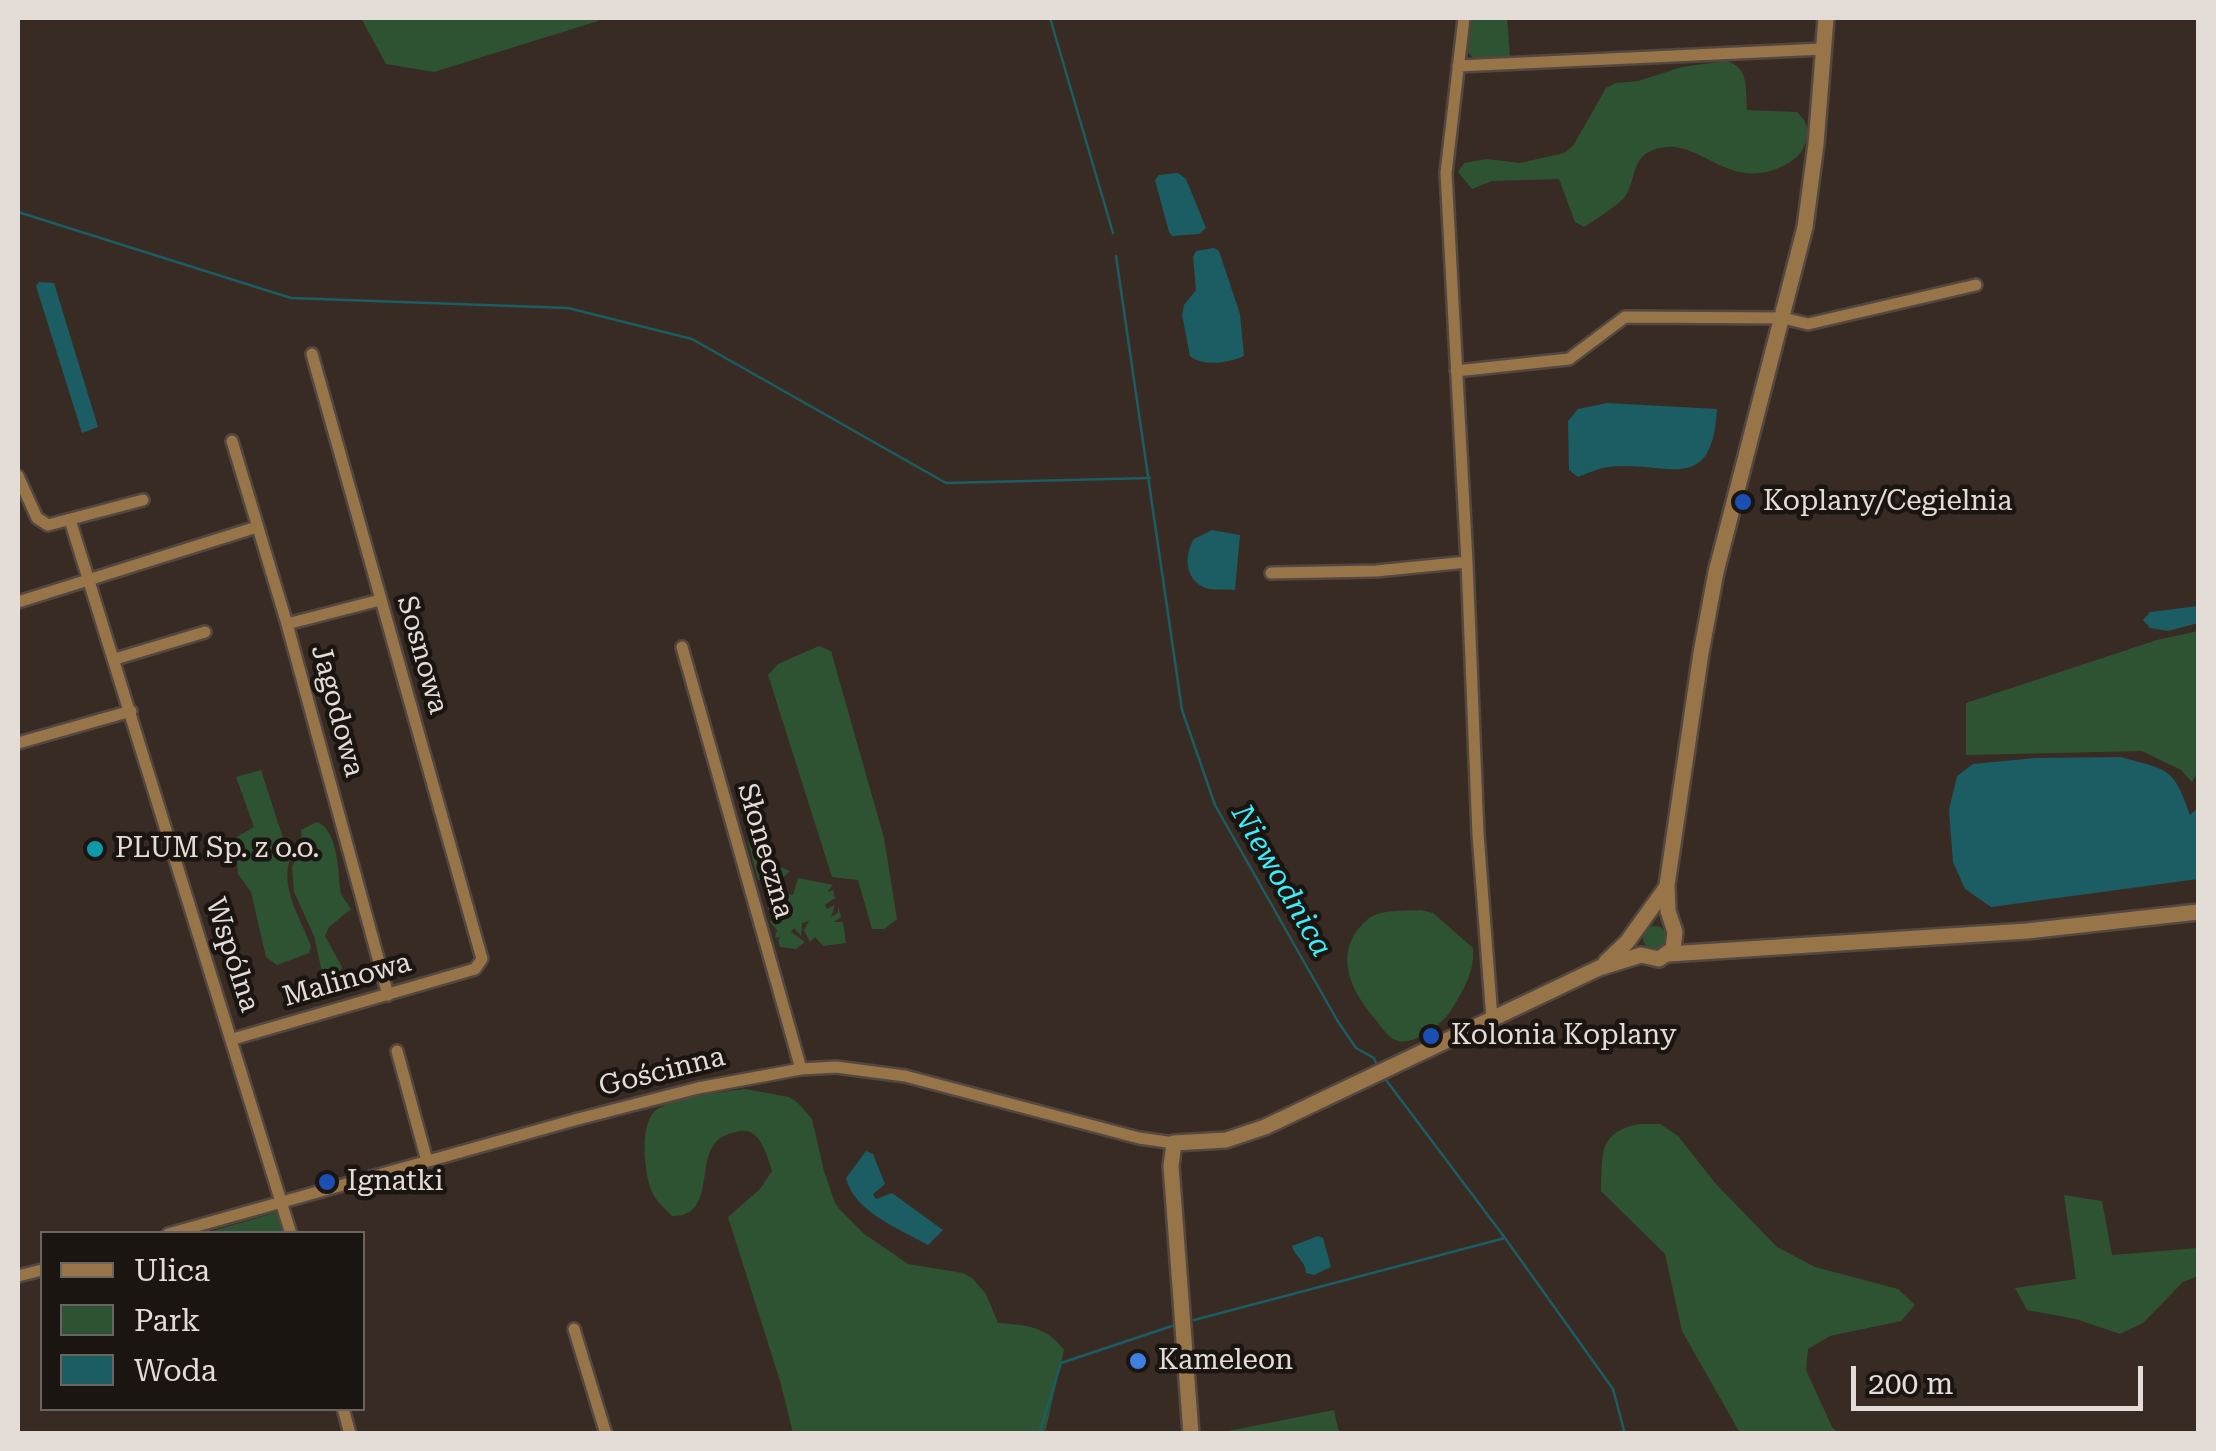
<!DOCTYPE html>
<meta charset="utf-8">
<style>
body{margin:0}
#map{position:relative;width:2216px;height:1451px;overflow:hidden;background:#382b24;font-family:"Roboto Serif",serif}
canvas{display:block}
.frame{position:absolute;inset:0;border:20px solid #e4dcd7;pointer-events:none}
.legend{position:absolute;left:40px;top:1231px;width:325px;height:180px;box-sizing:border-box;background:#1b1512;border:2px solid #6b6561;margin:0;padding:12px 18px;list-style:none;font-size:30px;color:#e4dcd7}
.legend li{display:flex;align-items:center;gap:20px;height:50px}
.legend b{width:50px;border:2px solid #6b6561}
.scale{position:absolute;left:1851px;top:1366px;width:292px;height:45px;box-sizing:border-box;border:5px solid #e4dcd7;border-top:0;padding-left:12px;font-size:30px;line-height:35px;white-space:nowrap;color:#e4dcd7;-webkit-text-stroke:8px #1b1512;paint-order:stroke}
</style>
<div id="map">
<canvas width="2216" height="1451"></canvas>
<div class="frame"></div>
<ul class="legend">
<li><b style="height:12px;background:#977548"></b>Ulica</li>
<li><b style="height:28px;background:#2e5332"></b>Park</li>
<li><b style="height:28px;background:#1b5d62"></b>Woda</li>
</ul>
<div class="scale">200 m</div>
</div>
<script>
const ctx = document.querySelector('canvas').getContext('2d');
ctx.lineJoin = 'round';
function fill(path, color) { ctx.fillStyle = color; ctx.fill(path, 'evenodd'); }
function strokePath(path, color, width, dash) { ctx.strokeStyle = color; ctx.lineWidth = width; ctx.lineCap = dash ? 'butt' : 'round'; ctx.setLineDash(dash || []); ctx.stroke(path); }
function drawText(font, color, halo, rows, align = 'center') {
  ctx.font = font + ' "Roboto Serif",serif'; ctx.lineWidth = 9; ctx.setLineDash([]); ctx.textBaseline = 'middle'; ctx.strokeStyle = halo; ctx.fillStyle = color; for (const [text, x, y, turn = 0] of rows) {
    ctx.save(); ctx.translate(x, y); ctx.rotate((+turn || 0) * Math.PI / 180); ctx.textAlign = isNaN(turn) ? turn : align; if (halo) ctx.strokeText(text, 0, 0); ctx.fillText(text, 0, 0); ctx.restore();
  }
}
const green = new Path2D(`
 M361,18H598V21L434,72L386,64Z
 M1472,18H1507L1510,56L1475,60L1468,52Z
 M1726,61C1750,67 1745,89 1747,110L1797,112C1805,120 1809,126 1807,138C1804,152 1796,159 1783,166C1724,194 1699,132 1653,150C1629,159 1637,185 1622,200C1611,210 1596,219 1584,227L1575,222L1559,179L1492,181L1472,189L1458,172L1464,163L1486,159L1520,163L1564,153L1573,146L1606,88L1616,83L1638,81L1682,67Z
 M2198,631V771L2192,782L2181,770L2142,751L1966,755V703L2157,640Z
 M819,646L831,651L884,838L897,919L884,929H872L858,880L832,877L768,675L778,664Z
 M261,770L282,835L293,852C277,883 299,915 311,946L309,953L277,965L266,957L251,892L238,874L235,838L254,827L236,777Z
 M317,822C337,829 338,868 340,888C340,896 347,902 351,909L329,927L325,936L342,967L339,976L329,979L322,972L314,936L294,892L292,867L302,844L301,830Z
 M756,838L758,860L767,861L765,869L776,865L765,874L774,873V879L780,867L790,871L775,885L783,886L779,891L793,895L798,878L833,885L827,892L833,890L835,898L825,905L827,909L835,905L831,917L838,913V906L841,917L834,922H843L846,943L823,946L815,937L810,942L804,930L809,921L802,923L801,936L794,928L791,932L805,942L796,949L780,947L778,940L781,937L775,938L777,930L770,922L782,904L768,911L767,880H758L748,841Z
 M1421,910L1433,913L1473,948C1475,973 1462,992 1450,1012C1441,1025 1414,1045 1398,1041C1388,1038 1382,1028 1376,1020C1350,990 1331,951 1368,919C1381,909 1405,911 1421,910Z
 M1643 938a12 12 0 1 1 24 0a12 12 0 1 1-24 0Z
 M745,1089L789,1097L798,1103L812,1119L824,1171L835,1203L841,1211L863,1233L908,1264L963,1273L972,1278L986,1294L998,1323C1026,1325 1046,1326 1064,1350L1045,1433H793L780,1381L728,1217L760,1189L772,1171C766,1153 760,1124 735,1132C728,1134 719,1137 715,1143C697,1165 714,1217 672,1216C665,1209 656,1201 652,1192C644,1173 638,1119 659,1108C683,1095 718,1093 745,1089Z
 M1639,1124H1660L1678,1136L1716,1184L1777,1247L1815,1267L1898,1289L1915,1305L1901,1321L1830,1336L1808,1349L1806,1370L1832,1427L1839,1433H1740L1682,1331L1665,1254L1601,1191C1603,1154 1597,1133 1639,1124Z
 M2064,1195L2102,1201L2112,1255L2198,1248V1276L2183,1282L2143,1323L2120,1334L2076,1319L2027,1310L2015,1288L2076,1279Z
 M281,1211L288,1234H202Z
 M1334,1410L1339,1433H1218Z`);
const water = new Path2D(`
 M1178,173L1186,179L1206,228L1199,234L1172,236L1169,232L1155,180L1159,175Z
 M1214,248L1219,251L1240,314L1244,356C1228,363 1204,367 1190,356L1182,315L1184,305L1196,290L1193,257L1196,251Z
 M39,282L54,283L98,427L82,433L36,286Z
 M1607,403L1717,409C1712,498 1666,460 1609,467C1599,468 1588,473 1578,477L1569,470L1568,421L1578,409Z
 M1212,530L1240,535L1235,590C1227,589 1217,590 1209,589C1185,583 1183,556 1194,539Z
 M2198,606V623L2168,631L2150,628L2143,620L2150,612Z
 M2121,757C2169,771 2173,766 2190,815L2198,808V879L1991,907L1965,889L1953,862L1949,810L1957,776L1973,764L2035,758Z
 M866,1151L873,1154L885,1184L873,1194L876,1199L892,1193L943,1230L928,1245C900,1229 854,1212 846,1178Z
 M1318,1236L1323,1238L1331,1267L1314,1275L1306,1273C1305,1260 1295,1257 1292,1246Z`);
const stream = new Path2D(`
 M1050,18L1113,233
 M18,212L291,298L568,308L692,339L946,483L1150,478
 M1116,256L1182,710L1215,805L1337,1020L1356,1048L1374,1058L1377,1065
 M1383,1076L1505,1238L1613,1389L1625,1434
 M1194,1320L1505,1238
 M1039,1434L1061,1363L1172,1326`);
const minor = new Path2D(`
 M1464,18L1446,173L1467,562L1478,834L1492,1019
 M1458,66L1823,49
 M1456,371L1569,359L1625,317L1783,318L1808,324L1976,285
 M232,441L287,624L388,995
 M18,476L37,518L48,525L143,500
 M70,520L291,1234
 M1271,573L1376,571L1467,562
 M18,602L257,527
 M287,624L380,600
 M682,647L801,1069
 M115,659L205,632
 M18,743L131,711
 M233,1039L475,969L482,959L312,354
 M397,1051L427,1161
 M168,1234L578,1119L698,1088L801,1069L836,1067L905,1076L1139,1138L1174,1143
 M18,1276L42,1270
 M574,1329L606,1434
 M343,1408L350,1434`);
const tertiary = new Path2D(`
 M1669,954L2027,931L2198,912
 M1606,962L1627,942L1666,888
 M1191,1434L1171,1166L1174,1143L1226,1140L1265,1127L1599,968L1641,955L1659,959L1673,949L1675,932L1668,911L1667,885L1701,653L1716,572L1805,227L1816,144L1826,18`);
const markers = [
 [1743,502,10,"#1a4fb4"],
 [95,849,10,"#0f9aa8"],
 [1431,1036,10,"#1a4fb4"],
 [327,1182,10,"#1a4fb4"],
 [1138,1361,10,"#3f7fe0"]
];
const poiNames = [
 ["Koplany/Cegielnia",1763,502],
 ["PLUM Sp. z o.o.",115,849],
 ["Kolonia Koplany",1451,1036],
 ["Ignatki",347,1182],
 ["Kameleon",1158,1361]
];
const streetNames = [
 ["Sosnowa",422,655,74],
 ["Jagodowa",337,711,75],
 ["Słoneczna",765,851,74],
 ["Wspólna",232,955,72],
 ["Malinowa",347,980,-16],
 ["Gościnna",662,1072,-14]
];
const waterNames = [
 ["Niewodnica",1281,881,60]
];
fill(green, '#2e5332');
fill(water, '#1b5d62');
strokePath(stream, '#1b5d62', 2.5);
strokePath(minor, '#544741', 16);
strokePath(tertiary, '#544741', 20);
strokePath(minor, '#977548', 11);
strokePath(tertiary, '#977548', 15);
for (const [x, y, r, color] of markers) { const dot = new Path2D(); dot.arc(x, y, r, 0, 2 * Math.PI); ctx.fillStyle = color; ctx.fill(dot); strokePath(dot, '#1b1512', 4); }
drawText('28px', '#e4dcd7', '#1b1512', poiNames, 'left');
drawText('28px', '#e4dcd7', '#1b1512', streetNames);
drawText('italic 30px', '#3beffa', '#1b1512', waterNames);
</script>
